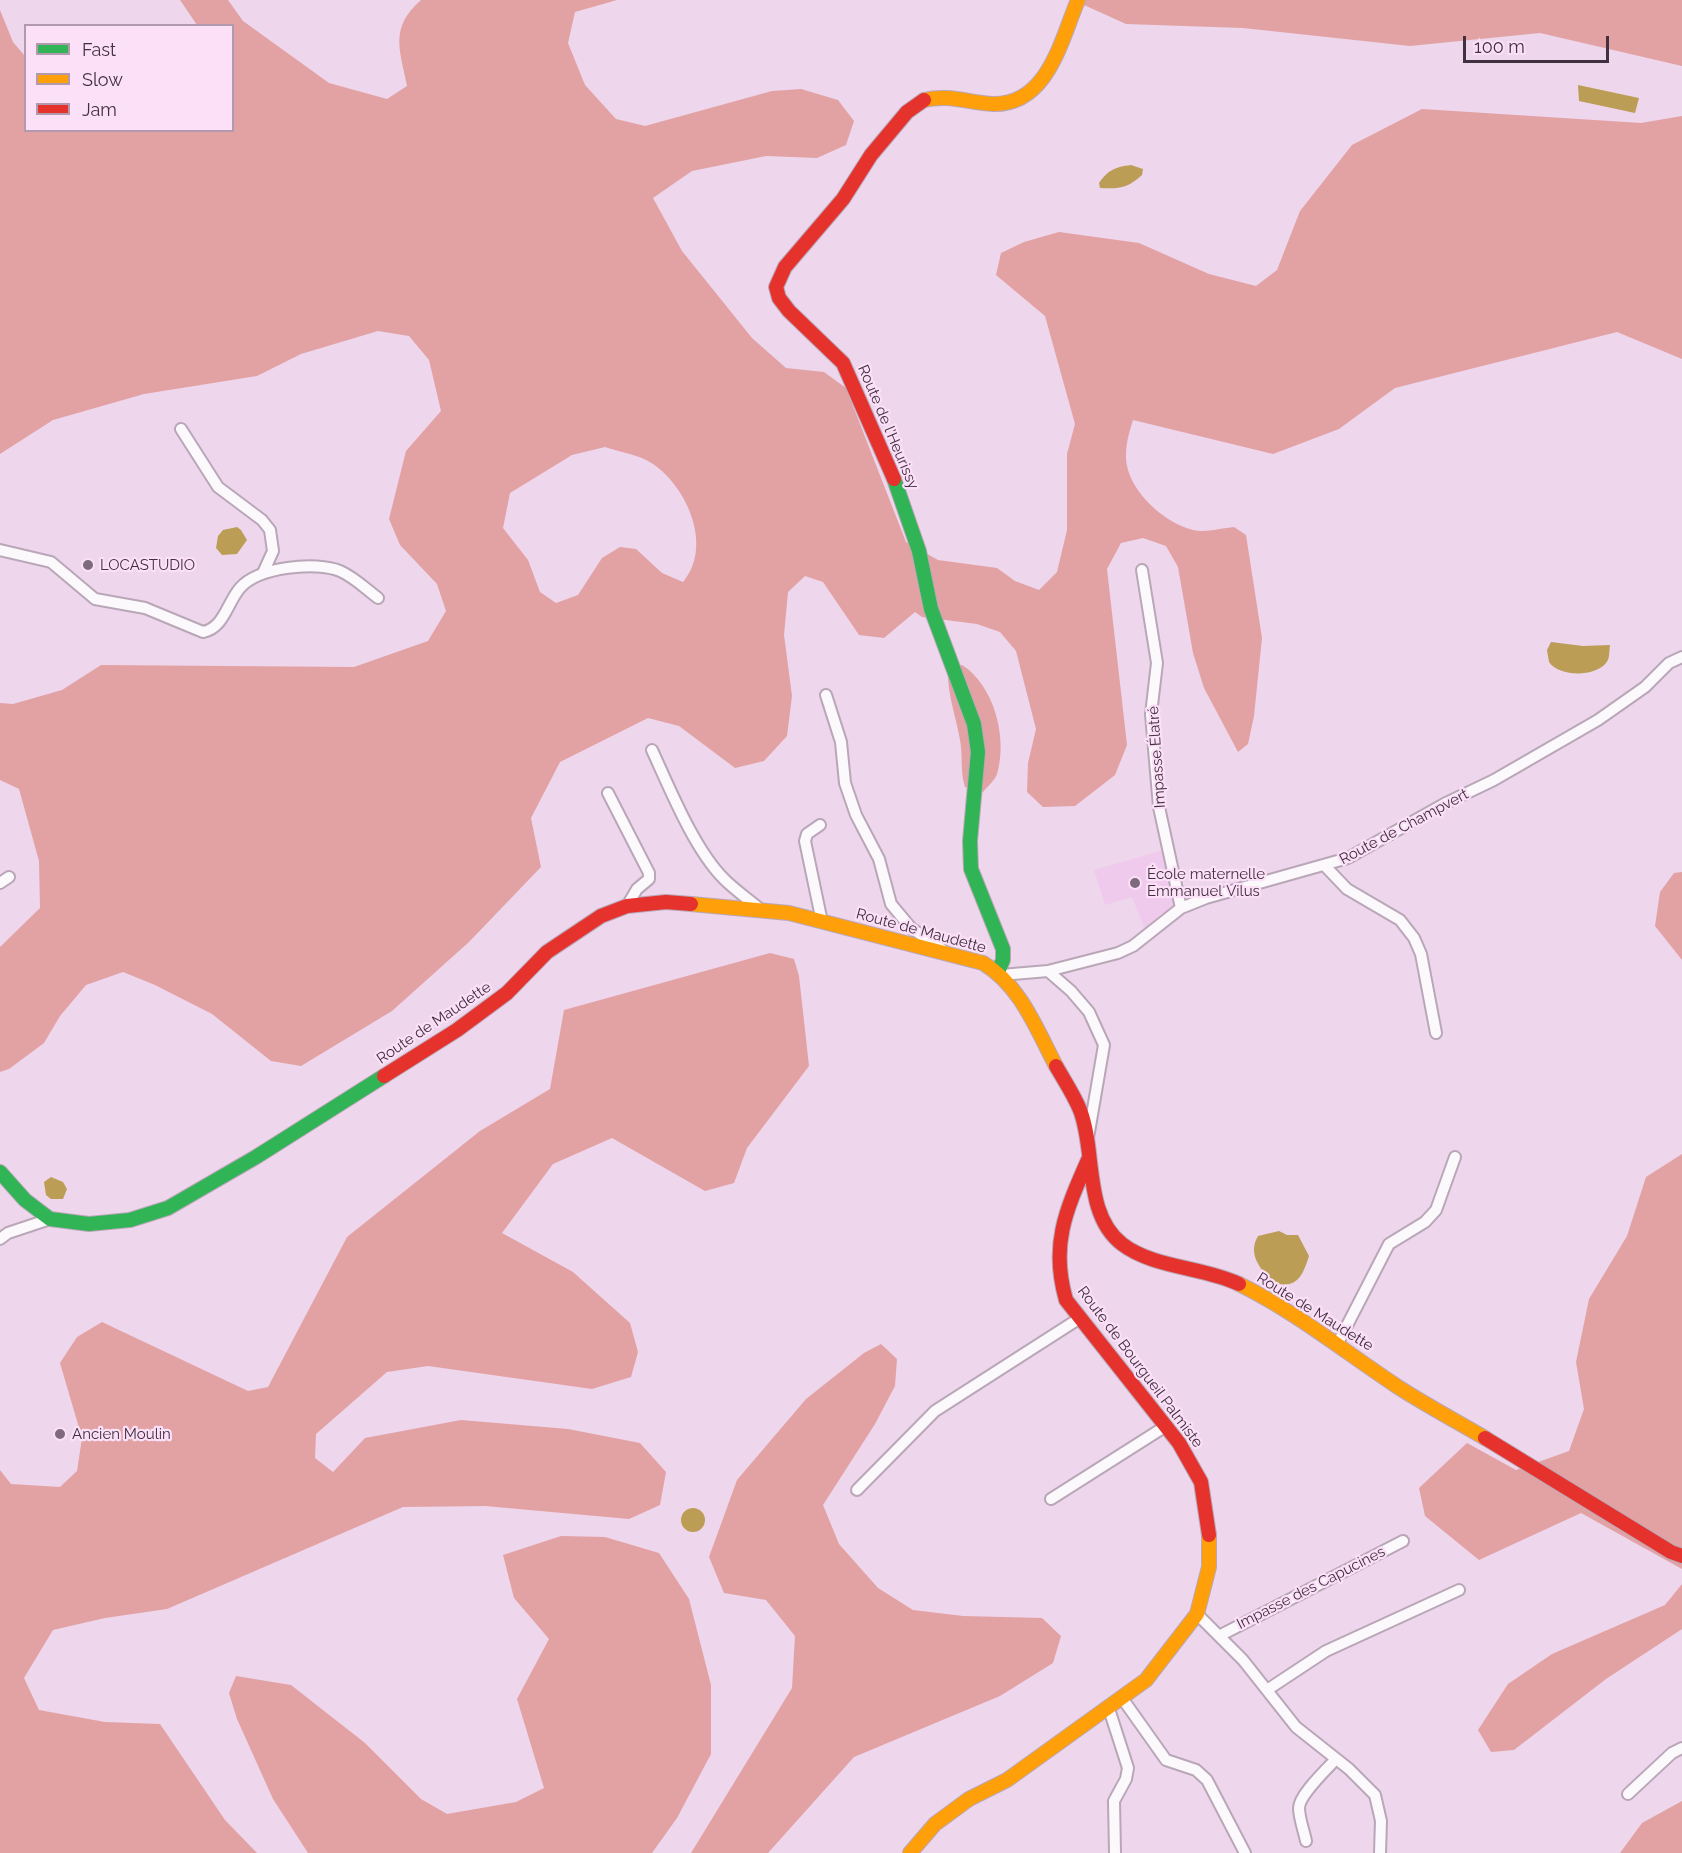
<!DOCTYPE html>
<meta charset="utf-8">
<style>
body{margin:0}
#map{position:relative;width:1682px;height:1853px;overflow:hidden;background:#eed6ec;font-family:Raleway,sans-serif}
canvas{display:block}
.legend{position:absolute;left:24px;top:24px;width:210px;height:108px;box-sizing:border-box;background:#fbe0f8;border:2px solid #b19aae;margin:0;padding:8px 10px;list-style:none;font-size:18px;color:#41303f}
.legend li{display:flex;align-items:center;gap:12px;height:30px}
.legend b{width:30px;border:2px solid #b19aae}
.scale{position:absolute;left:1463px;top:36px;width:146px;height:27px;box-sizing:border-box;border:3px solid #41303f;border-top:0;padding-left:8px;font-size:18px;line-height:21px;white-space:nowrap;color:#41303f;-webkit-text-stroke:4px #fbe0f8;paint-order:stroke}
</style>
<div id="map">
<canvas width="1682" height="1853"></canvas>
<ul class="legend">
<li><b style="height:8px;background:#30b455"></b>Fast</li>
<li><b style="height:8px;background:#ff9f0a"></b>Slow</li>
<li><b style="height:8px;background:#e5322d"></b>Jam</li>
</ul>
<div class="scale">100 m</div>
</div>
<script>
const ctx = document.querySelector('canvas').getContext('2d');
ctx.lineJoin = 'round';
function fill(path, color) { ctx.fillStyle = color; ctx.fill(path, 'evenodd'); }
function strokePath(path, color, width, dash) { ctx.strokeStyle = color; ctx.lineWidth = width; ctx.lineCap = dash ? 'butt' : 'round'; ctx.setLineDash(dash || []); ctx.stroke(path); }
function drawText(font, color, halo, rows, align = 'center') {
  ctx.font = font + ' Raleway,sans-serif'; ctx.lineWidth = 4.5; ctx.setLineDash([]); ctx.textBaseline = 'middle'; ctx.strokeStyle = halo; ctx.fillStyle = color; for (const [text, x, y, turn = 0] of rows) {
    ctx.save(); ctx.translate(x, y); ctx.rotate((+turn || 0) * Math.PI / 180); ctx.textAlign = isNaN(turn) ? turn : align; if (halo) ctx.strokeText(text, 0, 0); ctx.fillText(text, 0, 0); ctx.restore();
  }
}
const built = new Path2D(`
 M1164,850L1176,906L1160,915L1145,930L1132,897L1105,905L1094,870Z`);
const forest = new Path2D(`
 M180,0H228L243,21L329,83L387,99L407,86C400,49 389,28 421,0H617L575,12L568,43L585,85L616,119L645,126L772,91L801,89L838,100L854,121L846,145L817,158L766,156L692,171L653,198L682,251L752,338L786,368L824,372L846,388L906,542L938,560L997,568L1015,581L1039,590L1057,572L1067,530V454L1075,424L1045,316L996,275L1001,253L1024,242L1059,232L1139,243L1209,274L1256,286L1277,270L1300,211L1352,145L1422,109L1641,123L1682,116V359L1617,332L1395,388L1339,429L1273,454L1133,420C1128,436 1123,453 1128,470C1136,497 1166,523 1193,530C1205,533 1222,528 1234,527L1246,535L1262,638L1254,716L1248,744L1238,752L1204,688L1193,653L1178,567L1166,546L1143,538L1121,543L1107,569L1127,745L1115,775L1075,806L1043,807L1027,792L1028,763L1036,729L1016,651L1000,632L977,624L922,617L915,612L884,638L859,635L823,582L805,576L788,592L784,635L792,696L787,736L764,761L735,768L679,726L648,718L560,762L531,818L541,867L469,942L392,1011L301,1066L271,1061L212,1014L155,985L123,972L86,985L60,1016L44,1043L9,1069L0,1072V947L40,908L39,861L19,789L0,780V703L13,704L62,690L101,665L354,667L428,641L446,611L437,584L400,545L389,519L406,451L441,411L429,360L409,336L378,331L301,354L257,376L144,394L53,420L0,454V10L13,42L25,56L26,130H232V26L197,25ZM605,447C619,452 641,455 653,464C688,488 713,547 683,582L662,573L636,549L620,547L602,558L578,595L556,603L540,592L528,560L503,528L510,493L572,455Z
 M1073,0H1682V66L1540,33L1410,46L1243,28L1126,24Z
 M962,665C994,685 1008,738 997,774C995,780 987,787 983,792L965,787C960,771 963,756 960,740C956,716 947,694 948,669Z
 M1682,872V960L1655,926L1660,892L1674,873Z
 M770,953L794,959L799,976L809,1066L747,1148L734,1183L705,1191L612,1138L553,1164L502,1233L573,1272L630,1323L638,1352L631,1377L592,1389L428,1366L387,1372L316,1434L315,1458L333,1472L365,1438L461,1420L568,1429L640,1443L666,1472L660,1505L629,1519L485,1506L403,1507L167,1609L105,1618L53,1630L24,1678L39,1710L105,1722L160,1724L225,1820L257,1853H0V1470L11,1484L60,1487L77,1471L82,1438L60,1363L77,1337L102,1322L248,1391L268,1387L347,1237L480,1131L550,1089L564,1010Z
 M1682,1154V1569L1581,1513L1479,1560L1425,1516L1419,1488L1467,1443L1516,1470L1569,1451L1584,1409L1576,1362L1589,1299L1627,1236L1646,1177Z
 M881,1344L897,1359L895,1386L875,1424L823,1505L839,1544L878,1588L913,1610L963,1616L1042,1618L1061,1636L1053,1663L1000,1696L854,1757L768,1853H691L792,1688L795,1636L766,1600L724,1593L709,1557L737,1480L806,1399L864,1353Z
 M561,1536L605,1537L659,1553L689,1599L711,1685V1754L677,1818L652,1853H308L273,1799L237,1719L229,1693L236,1676L291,1685L365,1743L421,1799L447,1814L516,1802L544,1788L517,1699L549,1639L514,1598L503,1555Z
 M1682,1584V1629L1606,1679L1514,1750L1491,1752L1478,1730L1508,1684L1552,1654L1665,1605Z
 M1682,1801V1853H1620L1642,1823Z`);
const water = new Path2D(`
 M1578,85L1639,98L1635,113L1579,101Z
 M1131,165L1143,169L1142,175C1128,188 1119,189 1100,188L1099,183C1108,170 1115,167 1131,165Z
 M237,527L241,530L247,540L237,554L222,555L216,548L218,536L223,530Z
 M1551,642L1583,646L1610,645C1609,651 1610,659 1606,663C1595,677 1559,677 1549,662L1547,650Z
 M51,1177L63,1182L67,1189L63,1199H51L46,1195L44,1182Z
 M1279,1231L1287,1235H1298L1309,1256C1302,1278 1296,1290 1271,1282C1261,1268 1247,1255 1258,1236Z
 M681 1520a12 12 0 1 1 24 0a12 12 0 1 1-24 0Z`);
const street = new Path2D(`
 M181,429L218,487L262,520L270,530L273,551L263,573
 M0,550L51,562L95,599L145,608L203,632C224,628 227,603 240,588C258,567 316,561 340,571C354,577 366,589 378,598
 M1142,570L1157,663L1151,714L1159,807L1181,908
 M826,695L841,742L845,783L856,815L879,859L891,904L911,928L943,950
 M652,750C670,789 694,849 724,879C735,890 748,899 760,909
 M608,793L649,873V879L637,889L627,906
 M820,825L807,834L805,841L822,922
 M1326,867L1347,889L1400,920L1414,938L1421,954L1436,1033
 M0,883L9,877
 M1048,971L1071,991L1089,1012L1104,1045L1088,1138
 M1001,975L1048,971L1118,953L1133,946L1181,908L1206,898L1348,858L1444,804L1494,780L1598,720L1645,687L1669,663L1682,657
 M0,1239L8,1233L50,1219
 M1338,1343L1389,1244L1425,1222L1436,1210L1455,1157
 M857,1490L935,1411L1080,1318
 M1051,1499L1166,1426
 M1197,1614L1243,1660L1296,1727L1349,1769L1375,1795L1381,1821L1380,1853
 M1219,1636L1403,1541
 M1267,1690L1326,1651L1459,1590
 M1122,1698L1166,1760L1196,1770L1207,1780L1245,1853
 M1109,1709L1128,1768L1126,1779L1114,1801L1115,1853
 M1628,1794L1672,1753L1682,1748
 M1306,1841C1304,1831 1299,1818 1299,1808C1299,1795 1327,1769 1336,1759`);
const fast = new Path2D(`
 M894,479L919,551L931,609L974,724L978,752L970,841L971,869L1003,949V960L998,972
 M0,1172L25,1200L50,1219L89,1224L130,1220L168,1208L256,1157L384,1076`);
const slow = new Path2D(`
 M924,100C949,94 969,103 993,104C1048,105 1061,40 1078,0
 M691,904L789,913L983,963C1020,985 1036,1028 1056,1066
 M1239,1284C1296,1312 1345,1352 1398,1387C1426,1405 1456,1421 1485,1438
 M910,1853L935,1824L969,1799L1007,1780L1146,1680L1197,1614L1209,1567V1535`);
const jam = new Path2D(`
 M894,479L843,363L789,311L779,298L776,287L785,267L843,199L871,155L907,112L924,100
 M1056,1066C1064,1080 1074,1095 1080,1110C1096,1150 1083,1214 1122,1244C1153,1268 1204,1267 1239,1284
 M384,1076L457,1030L507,993L547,952L601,916L627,906L666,902L691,904
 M1088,1160C1066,1210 1050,1245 1066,1300L1179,1443L1201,1482L1209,1535
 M1485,1438L1671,1552L1682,1556`);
const markers = [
 [88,565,6,"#7e6a7c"],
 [1135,883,6,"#7e6a7c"],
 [60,1434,6,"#7e6a7c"]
];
const streetNames = [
 ["Route de l'Heurissy",888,427,67],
 ["Impasse Élatré",1157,757,-94],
 ["Route de Champvert",1404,827,-28],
 ["Route de Maudette",921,931,15],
 ["Route de Maudette",434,1023,-34],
 ["Route de Maudette",1315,1312,32],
 ["Route de Bourgueil Palmiste",1140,1367,53],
 ["Impasse des Capucines",1311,1588,-27]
];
const poiNames = [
 ["LOCASTUDIO",100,565],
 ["École maternelle",1147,874],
 ["Emmanuel Vilus",1147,891],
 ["Ancien Moulin",72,1434]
];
fill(built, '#f0caec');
fill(forest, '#e2a2a4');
fill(water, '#bc9d56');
strokePath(street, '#b9a7b8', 14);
strokePath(fast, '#b9a7b8', 16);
strokePath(slow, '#b9a7b8', 16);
strokePath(jam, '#b9a7b8', 16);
strokePath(street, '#fcf9fc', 10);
strokePath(fast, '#30b455', 14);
strokePath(slow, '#ff9f0a', 14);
strokePath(jam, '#e5322d', 14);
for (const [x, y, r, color] of markers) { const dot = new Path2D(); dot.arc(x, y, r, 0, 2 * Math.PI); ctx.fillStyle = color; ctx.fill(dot); strokePath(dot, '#fbe0f8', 2); }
drawText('15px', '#41303f', '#fbe0f8', streetNames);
drawText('15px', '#41303f', '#fbe0f8', poiNames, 'left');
</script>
